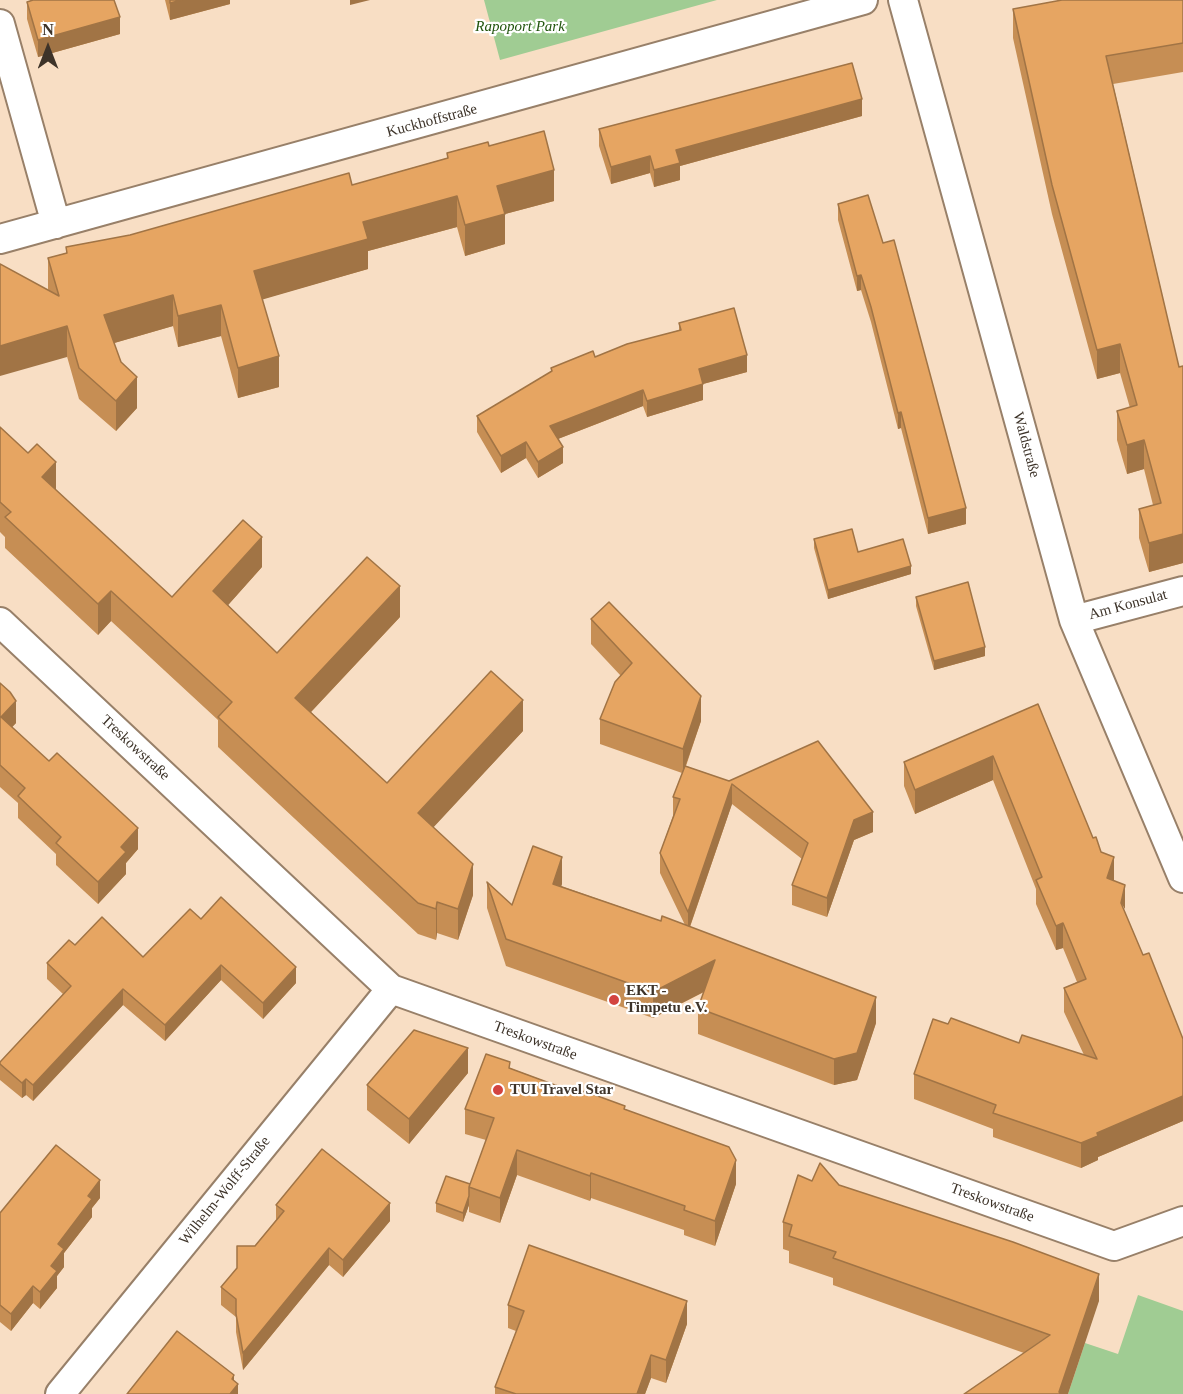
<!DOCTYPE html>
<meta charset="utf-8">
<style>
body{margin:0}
#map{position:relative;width:1183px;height:1394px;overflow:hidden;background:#f8dec4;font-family:"Times New Roman",serif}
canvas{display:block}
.north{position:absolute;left:18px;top:18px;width:60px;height:60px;-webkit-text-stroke:4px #fff;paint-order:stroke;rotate:0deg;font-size:16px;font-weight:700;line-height:24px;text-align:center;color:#3d3329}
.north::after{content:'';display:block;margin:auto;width:21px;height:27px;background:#3d3329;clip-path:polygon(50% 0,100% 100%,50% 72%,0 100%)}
</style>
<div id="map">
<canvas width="1183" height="1394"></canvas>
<div class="north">N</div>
</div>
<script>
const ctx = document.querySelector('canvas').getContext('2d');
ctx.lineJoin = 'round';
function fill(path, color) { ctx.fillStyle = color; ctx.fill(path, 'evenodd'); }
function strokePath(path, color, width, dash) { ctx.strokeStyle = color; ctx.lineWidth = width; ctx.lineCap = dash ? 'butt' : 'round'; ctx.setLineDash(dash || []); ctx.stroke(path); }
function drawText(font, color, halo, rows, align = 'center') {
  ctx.font = font + ' "Times New Roman",serif'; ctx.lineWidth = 4.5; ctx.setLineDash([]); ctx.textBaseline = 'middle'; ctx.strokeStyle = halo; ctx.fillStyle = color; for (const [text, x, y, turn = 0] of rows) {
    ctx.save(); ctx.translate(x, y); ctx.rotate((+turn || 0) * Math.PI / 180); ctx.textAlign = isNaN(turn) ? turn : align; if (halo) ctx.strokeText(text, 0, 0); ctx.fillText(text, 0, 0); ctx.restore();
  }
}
const green = new Path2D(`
 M484,0H717L500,60Z
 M1138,1295L1183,1311V1394H1068L1085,1343L1118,1354Z`);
const minor = new Path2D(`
 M903,0L1074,620L1183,878
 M0,24L56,224
 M0,239L863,0
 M1074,620L1183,591
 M0,622L391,989L1114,1246L1183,1221
 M60,1394L391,989`);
const wall = new Path2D(`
 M165,0H230V4L170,20Z
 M1183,0V72L1113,84L1179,367L1183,366V563L1149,572L1139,538V509L1153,505L1144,469L1127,474L1117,440V411L1130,408L1120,373L1097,379L1052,214L1013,38V9Z
 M27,2L120,34L38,57L27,19Z
 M862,116L680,166V180L654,187L650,173L611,184L599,146V129Z
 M489,146L554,201L505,214V244L465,256L457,227L368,251V269L262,299L279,387L238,398L221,336L178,347L173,326L114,343L137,408L116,431L79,399L48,289V258L66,253V247L130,235L352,185L447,158V153Z
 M838,204L966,524L928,534L901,428L898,429L871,322L861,290L857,291L838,220Z
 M679,323L747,372L703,384V400L647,417L643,406L558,439L563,463L538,478L526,458L501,473L477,432V416L551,372V368L595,357L679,330Z
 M0,427L56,490L172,597L262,567L228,605L277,653L400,617L311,712L387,783L523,731L433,827L473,895L458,940L437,933L436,940L418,934L218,747V720L111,621L98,635L5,548V537L0,532Z
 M814,539L858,552L911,574L828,599L814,548Z
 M916,597L985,656L934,670L916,606Z
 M591,619L701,721L686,766L873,832L854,840L827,917L792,905V885L802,859L732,804L690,927L876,1023L857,1080L834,1085L698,1034V1008L704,992L653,1018L506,966L487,908V882L512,905L562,884L561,886L661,921L685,925L660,873V853L673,816V797L682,773L600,744V719L621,676L591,644Z
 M0,683L16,723L12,727L138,849L126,863V874L98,904L56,865V854L18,818V803L0,787Z
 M1038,704L1093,838L1114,881L1124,910L1143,955L1183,1039V1121L1098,1157V1160L1081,1168L993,1137V1129L914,1099V1074L948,1024L1019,1043L1084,1055L1064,1012V988L1077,982L1063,948L1056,950L1036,904V889L993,780L915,814L904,786V762Z
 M201,919L296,983L263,1019L221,980L165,1041L123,1005L33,1101L26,1095L22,1098L0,1080V1062L63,994L47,979V963L75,945L143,957Z
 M510,1068L582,1095L625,1109L736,1184L715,1246L684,1235V1230L591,1198L590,1201L517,1175L500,1223L469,1212V1205L463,1222L436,1212V1203L470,1184L486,1140L465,1134V1109Z
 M468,1073L409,1144L367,1110V1085Z
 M812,1181L839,1185L1099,1301L1024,1353L833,1285V1278L789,1263V1251L783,1249V1222Z
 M100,1198L92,1208V1217L64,1253V1267L57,1276V1288L40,1309L33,1303L11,1331L0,1322V1213Z
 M276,1205L390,1221L343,1277L329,1265L243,1370L236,1332V1317L221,1305V1287L276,1220Z
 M508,1305L687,1324L666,1383L651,1378L645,1394H495V1387L516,1331L508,1328Z`);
const shadedWall = new Path2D(`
 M182,0H230V4L170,20V3Z
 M350,0H370L350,5Z
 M120,17V34L38,57V40Z
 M862,99V116L680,166V180L654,187V170L676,150Z
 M650,156V173L611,184V167Z
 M554,170V201L505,214V244L465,256V225L497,186Z
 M457,196V227L368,251V269L254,302V271L363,222Z
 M861,275V290L857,291V276Z
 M173,295V326L104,346V315Z
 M221,305V336L178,347V316Z
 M67,326V357L0,376V346Z
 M1120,344V373L1097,379V350Z
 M747,355V372L703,384V400L647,417V401L699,369Z
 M279,356V387L238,398V368Z
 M137,377V408L116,431V401Z
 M643,390V406L550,442V426Z
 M901,412V428L898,429V413Z
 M1144,440V469L1127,474V445Z
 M526,442V458L501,473V456Z
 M563,447V463L538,478V462Z
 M56,462V492L42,477Z
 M966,508V524L928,534V518Z
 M1183,534V563L1149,572V543Z
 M262,537V567L213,622V591Z
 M911,566V574L828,599V590Z
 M400,586V617L295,729V698Z
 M111,591V621L98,635V604Z
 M985,647V656L934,670V661Z
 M701,696V721L683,773V749Z
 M523,700V731L418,844V813Z
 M16,701V723L1,739V717Z
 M993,756V780L915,814V790Z
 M732,784V804L688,932V912Z
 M873,812V832L854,840L827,917V898L854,820Z
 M138,828V849L126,863V874L98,904V882L121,847Z
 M562,857V884L553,910V884Z
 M1114,857V882L1107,878Z
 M473,864V895L458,940V909Z
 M1125,885V909L1121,903Z
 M437,902V933L436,940V909Z
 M1063,923V948L1056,950V926Z
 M715,960V986L653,1018V992Z
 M221,965V980L165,1041V1025Z
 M296,967V983L263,1019V1003Z
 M123,989V1005L33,1101V1085Z
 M876,997V1023L857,1080L834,1085V1059Z
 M468,1048V1073L409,1144V1119Z
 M26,1079V1095L22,1098V1083Z
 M1183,1096V1121L1098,1157V1160L1081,1168V1143L1097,1133Z
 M517,1150V1175L500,1223V1198Z
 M736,1160V1184L715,1246V1221Z
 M591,1173V1198L590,1201V1176Z
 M100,1180V1198L92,1208V1217L64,1253V1267L57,1276V1288L40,1309V1292L51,1266L58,1244L88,1196Z
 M469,1196V1205L463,1222V1213Z
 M390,1203V1221L343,1277V1260Z
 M329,1248V1265L243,1370V1353Z
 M1099,1274V1301L1068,1394H1059V1392Z
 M33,1286V1303L11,1331V1314Z
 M687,1301V1324L666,1383V1360Z
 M651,1355V1378L645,1394H637Z
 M234,1375V1388L238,1384V1394H230L232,1379Z`);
const building = new Path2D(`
 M33,0H114L120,17L38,40L27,2Z
 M170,0H182L170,3Z
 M1062,0H1183V43L1106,56L1179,367L1183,366V534L1149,543L1139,509L1161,503L1144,440L1127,445L1117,411L1137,405L1120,344L1097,350L1052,185L1013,9Z
 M852,63L862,99L676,150L680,163L654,170L650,156L611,167L599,129Z
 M544,131L554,170L497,186L505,214L465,225L457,196L363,222L368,239L254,271L279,356L238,368L221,305L178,316L173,295L104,315L121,362L137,377L116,401L79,368L67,326L0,346V264L59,296L48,258L67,253L66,247L130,235L349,173L352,185L448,158L447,153L488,142L489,146Z
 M868,195L883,243L894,240L966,508L928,518L901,412L898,413L871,307L861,275L857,276L838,204Z
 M734,308L747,355L699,369L703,384L647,401L643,390L550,426L563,447L538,462L526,442L501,456L477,416L552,371L551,368L593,351L595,357L627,344L681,330L679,323Z
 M0,427L28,453L37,444L56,462L42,477L172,597L243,520L262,537L213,591L277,653L367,557L400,586L295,698L387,783L491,671L523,700L418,813L473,864L458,909L437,902L436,909L418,903L218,717L232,702L111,591L98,604L5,517L11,512L0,502Z
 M852,529L858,552L903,539L911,566L828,590L814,539Z
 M968,582L985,647L934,661L916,597Z
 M609,602L701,696L683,749L600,719L615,682L632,663L591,619Z
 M0,683L10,692L16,701L1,717L49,761L57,753L138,828L121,847L126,852L98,882L56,843L61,837L18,796L25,788L0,765Z
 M1038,704L1093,838L1096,837L1101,852L1114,857L1107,878L1125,885L1121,903L1143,955L1149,953L1183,1039V1096L1097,1133L1098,1136L1081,1143L993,1113L996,1105L914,1074L933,1019L948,1024L951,1018L1019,1043L1022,1035L1097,1059L1064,988L1086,979L1063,923L1056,926L1036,880L1042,877L993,756L915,790L904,762Z
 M818,741L873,812L854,820L827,898L792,885L808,843L732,784L688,912L660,853L680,799L673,797L685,766L729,781Z
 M533,846L562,857L553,884L661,921L662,916L876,997L857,1053L834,1059L698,1008L715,960L653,992L506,939L487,882L512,905Z
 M221,897L296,967L263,1003L221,965L165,1025L123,989L33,1085L26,1079L22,1083L0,1064V1062L71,986L47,963L69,940L75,945L102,917L143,957L190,909L201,919Z
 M414,1030L468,1048L409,1119L367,1085Z
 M486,1054L510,1062L509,1068L582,1095L584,1091L625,1106L624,1109L729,1147L736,1160L715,1221L684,1210L685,1206L591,1173L590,1176L517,1150L500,1198L469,1187L494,1118L465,1109Z
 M56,1145L100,1180L88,1196L92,1199L58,1244L64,1249L51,1266L57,1271L40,1292L33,1286L11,1314L0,1305V1213Z
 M322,1149L390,1203L343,1260L329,1248L243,1353L236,1314V1299L221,1287L237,1268V1246H255L284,1211L276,1205Z
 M820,1163L839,1185L1013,1242L1099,1274L1059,1392L1061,1394H964L1050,1335L833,1258L836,1252L789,1236L792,1225L783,1222L798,1175L812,1181Z
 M446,1176L470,1184L469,1187V1196L463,1213L436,1203Z
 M529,1245L687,1301L666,1360L651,1355L637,1394H516L495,1387L524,1311L508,1305Z
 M177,1331L234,1375L232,1379L238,1384L230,1394H127Z`);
const markers = [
 [614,1000,6,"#d34440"],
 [498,1090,6,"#d34440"]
];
const parkNames = [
 ["Rapoport Park",520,27]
];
const streetNames = [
 ["Kuckhoffstraße",432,121,-15],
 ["Waldstraße",1026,445,75],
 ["Am Konsulat",1128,605,-15],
 ["Treskowstraße",135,748,43],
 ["Treskowstraße",535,1041,20],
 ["Wilhelm-Wolff-Straße",225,1191,-51],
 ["Treskowstraße",992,1203,20]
];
const poiNames = [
 ["EKT -",626,991],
 ["Timpetu e.V.",626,1008],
 ["TUI Travel Star",510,1090]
];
fill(green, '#a0cc93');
strokePath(minor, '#988069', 32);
strokePath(minor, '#fff', 28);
fill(wall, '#c68e54');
fill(shadedWall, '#a17445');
fill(building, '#e6a562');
strokePath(building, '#a17445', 1.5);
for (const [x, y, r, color] of markers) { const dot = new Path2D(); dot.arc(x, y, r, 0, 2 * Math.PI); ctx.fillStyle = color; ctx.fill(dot); strokePath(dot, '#fff', 2); }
drawText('italic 15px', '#21540d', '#fff', parkNames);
drawText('15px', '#3d3329', '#fff', streetNames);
drawText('bold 15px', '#3d3329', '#fff', poiNames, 'left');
</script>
